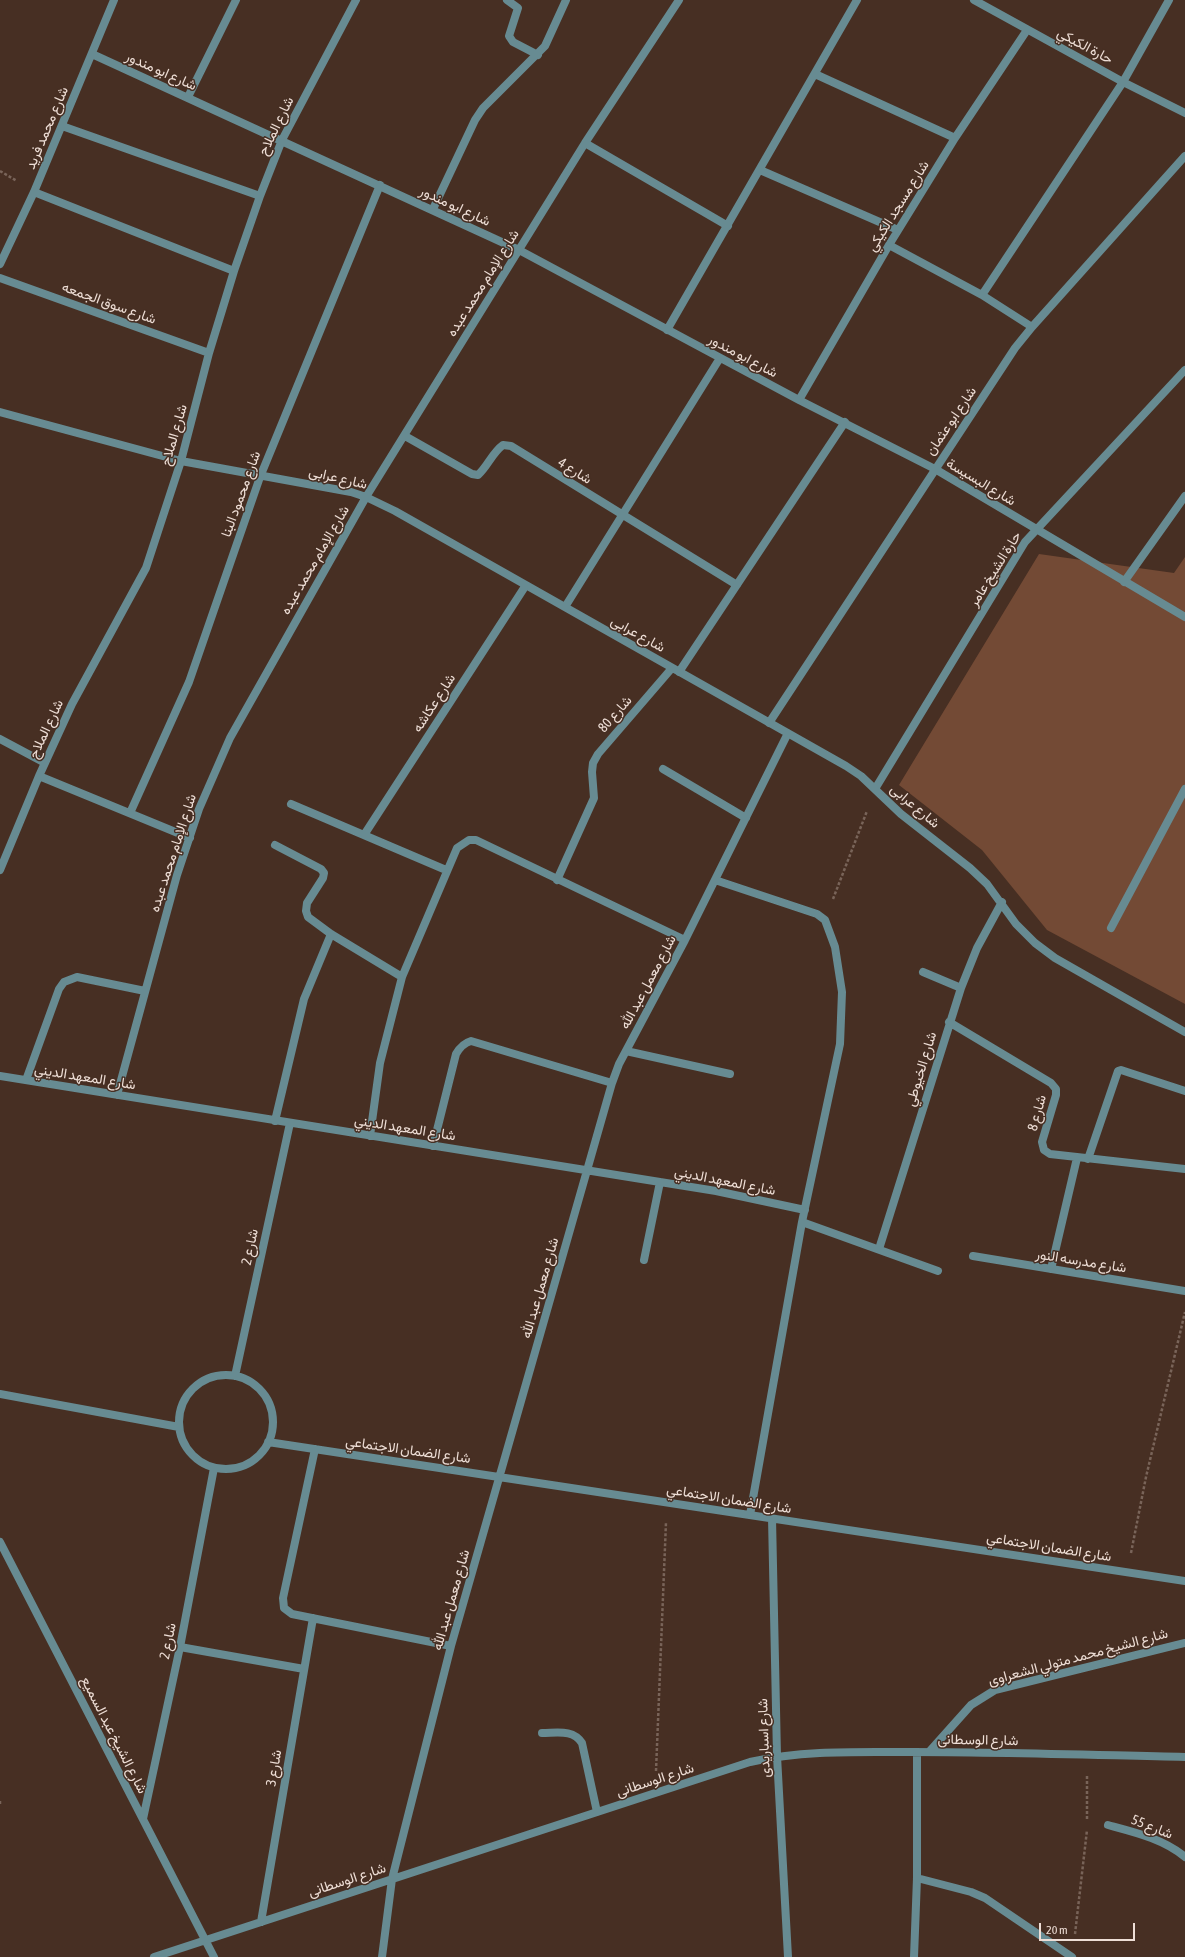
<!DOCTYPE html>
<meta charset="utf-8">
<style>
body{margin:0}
#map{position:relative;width:1185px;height:1957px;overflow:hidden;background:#472f23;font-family:"Asap Condensed",sans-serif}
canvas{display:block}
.scale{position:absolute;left:1039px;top:1923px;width:96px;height:18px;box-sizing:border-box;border:2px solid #eeded6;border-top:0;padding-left:5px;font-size:12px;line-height:14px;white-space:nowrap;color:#eeded6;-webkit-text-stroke:3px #472f23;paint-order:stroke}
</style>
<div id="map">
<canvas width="1185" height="1957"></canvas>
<div class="scale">20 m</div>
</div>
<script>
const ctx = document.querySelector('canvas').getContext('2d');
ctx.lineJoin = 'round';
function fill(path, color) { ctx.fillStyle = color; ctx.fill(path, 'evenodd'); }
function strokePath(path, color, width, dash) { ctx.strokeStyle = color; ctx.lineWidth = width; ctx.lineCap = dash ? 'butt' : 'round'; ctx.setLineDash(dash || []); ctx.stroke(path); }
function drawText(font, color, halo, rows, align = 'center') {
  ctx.font = font + ' "Asap Condensed",Vazirmatn,sans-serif'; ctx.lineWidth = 3; ctx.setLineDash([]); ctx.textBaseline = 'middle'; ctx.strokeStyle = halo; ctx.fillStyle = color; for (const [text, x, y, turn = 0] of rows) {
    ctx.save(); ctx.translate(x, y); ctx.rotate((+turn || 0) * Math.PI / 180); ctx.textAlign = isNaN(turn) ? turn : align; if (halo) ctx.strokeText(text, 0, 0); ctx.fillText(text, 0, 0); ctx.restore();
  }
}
const green = new Path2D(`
 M1039,554L1174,573L1185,557V1004L1047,930L982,850L899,785Z`);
const path = new Path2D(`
 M0,171L17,181
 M833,899L867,811
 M1131,1553L1146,1477L1185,1312
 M656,1771L666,1522
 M1087,1776V1819
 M0,1801V1804
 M1075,1934L1087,1830`);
const street = new Path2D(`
 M507,0L518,8L509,36L513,42L538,55
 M974,0L1123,82L1185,113
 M92,54L519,250L799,400L935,469L1185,617
 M815,74L955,138
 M188,97L236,0
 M62,126L260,196
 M585,143L728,226
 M760,170L898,230
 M34,192L234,271
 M433,209L475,120L483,108L545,46L566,0
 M889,245L982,295L1032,327
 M0,264L34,192L114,0
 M0,278L209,353
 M982,295L1123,82L1169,0
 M667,330L857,0
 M799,400L889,245L955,138L1027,30
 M0,412L181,461L351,492L366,497L395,511L846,766L861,776L901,814L970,868L987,884L1016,924L1035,943L1055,958L1185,1032
 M405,436L472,474L478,475C488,466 492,453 503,445L511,446L737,585
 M1124,582L1185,496
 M565,607L720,358
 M679,672L845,422
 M769,723L1015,348L1032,327L1185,156
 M0,739L45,763
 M663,769L746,818
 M39,776L190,838
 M875,789L1025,542L1185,370
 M291,804L446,870
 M130,813L189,682L260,477L380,185
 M364,835L526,585
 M275,845L321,869L324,873L323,878L307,903L306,911L308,917L331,934L402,977
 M0,870L39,776L72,704L146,568L181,461L209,353L234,271L260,196L282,140L356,0
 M557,880L594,798L592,772L593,763L598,754L672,668
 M715,880L817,914L825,920L835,947L842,992L840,1044L802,1222L750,1515
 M1111,928L1185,789
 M923,972L961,988
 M949,1022L1051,1083L1056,1089V1095L1042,1142L1044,1150L1050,1154L1185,1169
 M626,1051L730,1074
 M0,1076L716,1191L805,1210
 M26,1080L59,989L64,982L77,977L145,991
 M117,1095L177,875L199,809L230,738L366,497L585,143L679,0
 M275,1121L304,999L331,934
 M370,1136L380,1063L402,977L457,848L469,840H476L685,940
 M433,1146L456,1054C460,1047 464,1043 471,1041L612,1083
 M1088,1159L1118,1071L1121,1070L1185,1091
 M802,1222L938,1271
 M879,1249L961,988L977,948L1002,902
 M973,1256L1185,1291
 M644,1260L660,1182
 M1051,1269L1077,1158
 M179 1422a47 47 0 1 1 94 0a47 47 0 1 1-94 0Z
 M235,1376L290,1123
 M0,1394L179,1427
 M268,1442L1185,1581
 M315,1449L283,1598L284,1608L292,1614L451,1646
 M772,1518L777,1756L788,1957
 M0,1542L214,1957
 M180,1647L304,1669
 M542,1733C557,1733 573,1729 582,1743L597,1812
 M929,1752L971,1705L995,1690L1185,1643
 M143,1819L180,1647L214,1468
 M1108,1825C1134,1832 1164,1839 1185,1857
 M917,1878L971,1892L985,1898L1072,1957
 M261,1922L313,1618
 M154,1957L750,1762C804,1750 855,1752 910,1752C1001,1752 1093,1755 1185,1757
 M382,1957L392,1879L451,1646L612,1083L619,1064L685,940L788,733
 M914,1957L917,1878V1752`);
const streetNames = [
 ["حارة الكيكي",1085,46,28],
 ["شارع ابو مندور",161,71,24],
 ["شارع الملاح",276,126,-64],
 ["شارع محمد فريد",47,128,-67],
 ["شارع ابو مندور",455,206,25],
 ["شارع مسجد الكيكي",898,206,-58],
 ["شارع الإمام محمد عبده",483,283,-58],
 ["شارع سوق الجمعه",109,303,20],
 ["شارع ابو مندور",743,356,28],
 ["شارع ابو عثمان",951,421,-56],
 ["شارع الملاح",174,435,-74],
 ["شارع 4",575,471,32],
 ["شارع عرابى",338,478,13],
 ["شارع البسيسة",981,482,31],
 ["شارع محمود البنا",241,494,-70],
 ["شارع الإمام محمد عبده",315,560,-60],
 ["حارة الشيخ عامر",995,569,-58],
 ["شارع عرابى",638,634,29],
 ["شارع عكاشه",434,703,-57],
 ["شارع 80",615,714,-49],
 ["شارع الملاح",46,729,-65],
 ["شارع عرابى",915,806,40],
 ["شارع الإمام محمد عبده",173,853,-72],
 ["شارع معمل عبد الله",648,982,-62],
 ["شارع الخيوطي",921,1069,-73],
 ["شارع المعهد الديني",85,1077,9],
 ["شارع 8",1037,1113,-75],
 ["شارع المعهد الديني",405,1128,9],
 ["شارع المعهد الديني",725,1181,11],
 ["شارع 2",250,1247,-78],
 ["شارع مدرسه النور",1081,1261,9],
 ["شارع معمل عبد الله",540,1288,-74],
 ["شارع الضمان الاجتماعي",408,1450,8],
 ["شارع الضمان الاجتماعي",729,1499,9],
 ["شارع الضمان الاجتماعي",1049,1547,9],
 ["شارع معمل عبد الله",451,1600,-74],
 ["شارع 2",168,1641,-79],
 ["شارع الشيخ محمد متولي الشعراوى",1078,1657,-15],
 ["شارع الشيخ عبد السميع",114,1735,63],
 ["شارع اسباريدى",764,1738,-92],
 ["شارع الوسطانى",978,1740,1],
 ["شارع 3",274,1768,-80],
 ["شارع الوسطانى",655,1780,-18],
 ["شارع 55",1152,1827,21],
 ["شارع الوسطانى",347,1880,-18]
];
fill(green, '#734a35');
strokePath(path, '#796459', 2.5, [3, 2]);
strokePath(street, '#678b92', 8);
drawText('14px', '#eeded6', '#472f23', streetNames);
</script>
